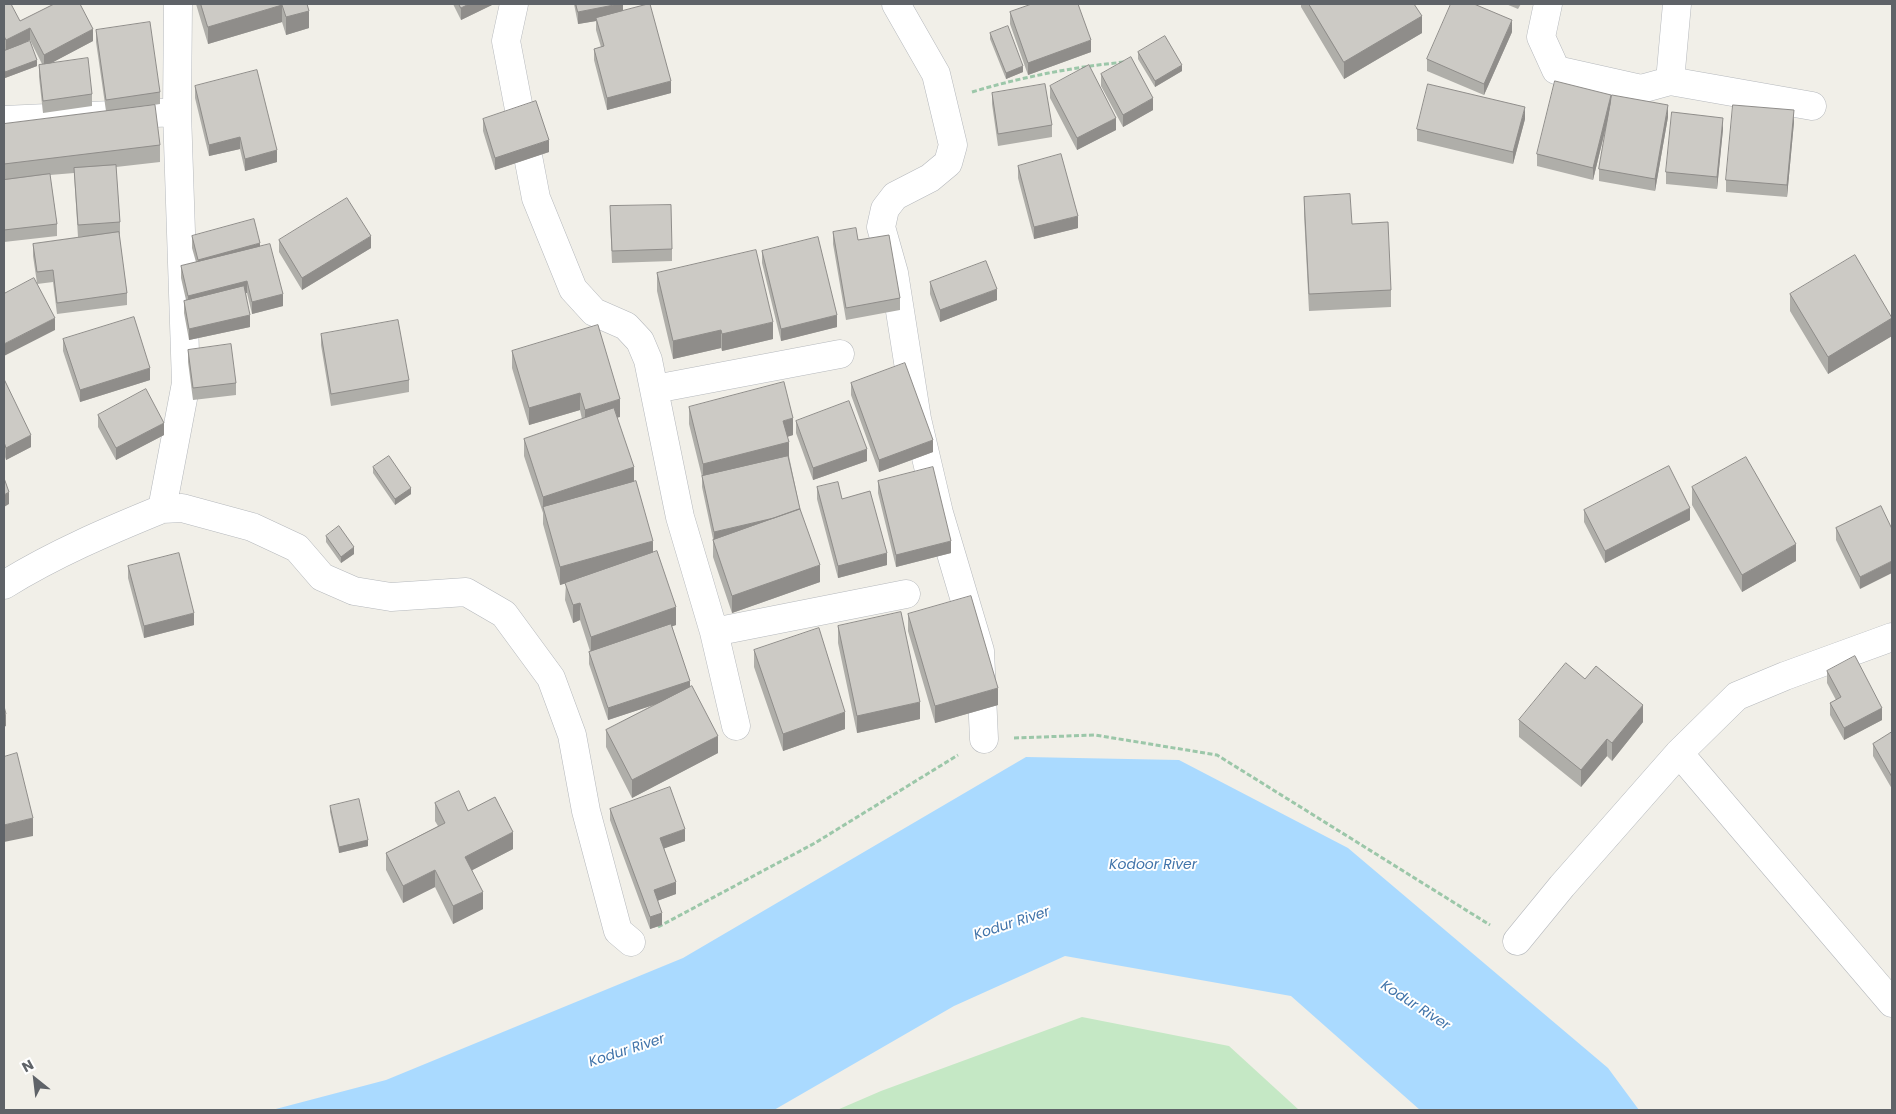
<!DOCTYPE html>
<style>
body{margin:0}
#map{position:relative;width:1896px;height:1114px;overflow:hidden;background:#f1efe8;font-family:Poppins,sans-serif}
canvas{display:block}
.frame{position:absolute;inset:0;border:5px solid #5f6368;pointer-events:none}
.north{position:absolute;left:10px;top:1054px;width:50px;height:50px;-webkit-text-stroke:4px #fff;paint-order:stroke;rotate:331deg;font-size:14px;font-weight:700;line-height:20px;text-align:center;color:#5f6368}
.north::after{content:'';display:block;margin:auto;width:18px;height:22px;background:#5f6368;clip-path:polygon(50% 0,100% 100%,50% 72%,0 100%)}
</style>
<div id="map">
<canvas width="1896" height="1114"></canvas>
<div class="frame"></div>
<div class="north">N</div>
</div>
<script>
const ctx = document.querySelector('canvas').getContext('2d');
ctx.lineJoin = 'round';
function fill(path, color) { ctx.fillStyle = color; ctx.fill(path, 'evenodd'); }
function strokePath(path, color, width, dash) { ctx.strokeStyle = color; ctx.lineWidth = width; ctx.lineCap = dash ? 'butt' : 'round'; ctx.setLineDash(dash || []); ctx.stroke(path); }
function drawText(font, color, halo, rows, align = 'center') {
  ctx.font = font + ' Poppins,sans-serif'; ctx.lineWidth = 4; ctx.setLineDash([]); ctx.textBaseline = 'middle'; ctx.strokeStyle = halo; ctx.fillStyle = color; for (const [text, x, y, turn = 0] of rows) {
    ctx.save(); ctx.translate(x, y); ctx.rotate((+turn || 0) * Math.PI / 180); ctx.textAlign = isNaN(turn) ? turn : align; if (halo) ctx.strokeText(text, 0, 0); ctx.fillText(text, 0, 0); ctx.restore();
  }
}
const green = new Path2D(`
 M1082,1017L1229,1046L1299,1110H837L881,1091Z`);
const water = new Path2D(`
 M1026,757L1179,760L1348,848L1608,1068L1639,1110H1420L1291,996L1065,956L954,1006L774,1110H272L386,1080L683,958Z`);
const path = new Path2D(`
 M972,92C1022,77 1073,67 1125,62
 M1014,738L1095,735L1217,755L1490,925
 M658,927L815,843L958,755`);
const minor = new Path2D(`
 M178,4L177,112L186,383L162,509L182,508L252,527L297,548L322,577L354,591L391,597L466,592L504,614L551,678L572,735L586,811L618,931L631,942
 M514,4L506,41L536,198L573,289L594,312L626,326L640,341L648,360L680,517L714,632L736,726
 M896,4L936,74L953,145L948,163L930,178L895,196L885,209L881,227L894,273L917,419L939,513L980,651L984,739
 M1548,4L1541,37L1556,70L1641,89L1670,81L1677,4
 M1670,81L1812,106
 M4,120L177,112
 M655,389L840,354
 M4,585C54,554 108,531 162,509
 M714,632L906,594
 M1679,753L1892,1003
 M1517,941L1562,886L1679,753L1737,696L1785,676L1892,637`);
const wall = new Path2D(`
 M4,4L20,21L93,41L51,63L92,94V106L43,113L39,77V65L42,64L30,40L22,44L37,66L5,78L4,74V51L5,50L4,48Z
 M196,4H307L309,28L286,35L282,22L208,44Z
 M453,4H494L461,20Z
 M574,4H623V10L671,93L607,110L594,60V49L601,47L596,30V21L578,24Z
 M1301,4H1414L1422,33L1344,79L1301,7Z
 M1506,4H1521L1518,9Z
 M1010,12L1091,52L1028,75L1010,24Z
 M96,30L160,92V104L119,110L160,145V162L116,167L120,222V234H119L127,293V305L57,314L53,282L37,284L55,330L37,283L33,256V244L88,236L78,237L74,173L50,175L57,224V236L4,242V124L106,111L96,42Z
 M1512,32L1484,95L1427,71V59Z
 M990,33L1023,72L1006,79L990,39Z
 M1138,52L1182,71L1155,87L1138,59Z
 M1101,74L1153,110L1123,127L1101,86Z
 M195,86L277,162L245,171L240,149L209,156L195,98Z
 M1050,86L1116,130L1077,150L1050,98Z
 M992,93L1052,125V137L998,146L992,104Z
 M1611,101L1668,117L1655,191L1599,181V169L1608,119L1593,180L1537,166V154Z
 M483,119L549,152L495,170L483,131Z
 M1525,119L1513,164L1417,141V129Z
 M1794,122L1787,197L1726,192V180Z
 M1723,129L1717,189L1666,184V172Z
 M1018,166L1078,228L1034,239L1018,178Z
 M1304,197L1352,224L1391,290V307L1309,311L1304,214Z
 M610,218L672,249V261L612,263Z
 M833,232L858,240L900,298V310L846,320L833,244Z
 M192,236L260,246L283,306L252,314L247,293H246L250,327L189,340L184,313V301L186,300L181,278V266L196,262L192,248Z
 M279,240L371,248L302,290L279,252Z
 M762,251L837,327L781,341L762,263Z
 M657,273L773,339L722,351L721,348L673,359L657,291Z
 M930,282L997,300L940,322L930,294Z
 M1790,294L1892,317V336L1828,374L1790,311Z
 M321,334L409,380V392L331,406L321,345Z
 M63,339L150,380L80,402L63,351Z
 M188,350L236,383V395L193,400L188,362Z
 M512,351L620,417H617L653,553L676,625L672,626L690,687L718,753L632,798L606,747V730L656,704L608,720L589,664V652L590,651L580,620L573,623L565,600L566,583L560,585L543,524V513L524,456V439L582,419L580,410L529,425L512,368Z
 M4,379L31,447L6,460L4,454Z
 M851,383L933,452L879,472L851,395Z
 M689,407L793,435L787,437L789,456L800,509L820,582L732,613L713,557V539L702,487V477L689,424Z
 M98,415L164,435L116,460L98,427Z
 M796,421L867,461L813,480L796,433Z
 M373,467L411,494L395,505L373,473Z
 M878,481L951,553L896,567L878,493Z
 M817,487L842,499L887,565L838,578L817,499Z
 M1692,487L1796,561L1742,592L1692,505Z
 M1881,506L1860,589L1836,540V528Z
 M1584,510L1690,520L1605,563L1584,522Z
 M326,536L354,554L341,563L326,542Z
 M128,566L194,625L144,638L128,578Z
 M908,614L998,705L935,723L908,631Z
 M838,626L920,719L857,733L838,643Z
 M754,650L845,729L783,751L754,667Z
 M1827,671L1882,720L1844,740L1830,715V703L1836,700L1827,683Z
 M1585,679L1643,722L1612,761L1607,756L1581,787L1519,737V720Z
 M1892,732V789L1873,756V744Z
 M435,803L468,811L513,849L472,870L483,909L453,924L435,887L403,903L386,870V853L438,826L435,821Z
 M330,806L368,846L339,853L330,812Z
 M610,809L685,841L664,848L676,894L657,901L662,925L650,929L610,820Z`);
const shadedWall = new Path2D(`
 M469,4H494L461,20V8Z
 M619,4H623V15L596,18V21L578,24V12Z
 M282,5V22L208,44V27Z
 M309,11V28L286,35V17Z
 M1422,16V33L1344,79V62Z
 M1512,20V32L1484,95V84Z
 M30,28V40L6,52V40Z
 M93,29V41L44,67V55Z
 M1091,40V52L1028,75V63Z
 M37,60V66L5,78V72Z
 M1182,65V71L1155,87V81Z
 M1023,66V72L1006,79V73Z
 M671,81V93L607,110V98Z
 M1611,95V106L1593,180V168Z
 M1153,98V110L1123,127V115Z
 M1668,105V117L1655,191V179Z
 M1525,107V119L1513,164V152Z
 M1794,110V122L1787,197V185Z
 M1116,118V130L1077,150V138Z
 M1723,118V129L1717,189V177Z
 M240,137V149L209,156V145Z
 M549,140V152L495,170V158Z
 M277,150V162L245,171V159Z
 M1078,216V228L1034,239V227Z
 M371,236V248L302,290V278Z
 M260,243V255L198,272V260Z
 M247,281V293L188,308V296Z
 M997,289V300L940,322V310Z
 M283,294V306L252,314V302Z
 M250,315V327L189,340V329Z
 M837,315V327L781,341V329Z
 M55,318V330L4,356V344Z
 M1892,318V336L1828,374V357Z
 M773,322V339L722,351V334Z
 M721,330V348L673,359V341Z
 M150,368V380L80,402V390Z
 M580,393V410L529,425V408Z
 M620,399V417L585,427V410Z
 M793,418V435L783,438V421Z
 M164,423V435L116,460V448Z
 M31,435V447L6,460V448Z
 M933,440V452L879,472V460Z
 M789,442V460L703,482V464Z
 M867,449V461L813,480V468Z
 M634,467V484L543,508V497Z
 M411,488V494L395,505V499Z
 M9,492V504L4,507V495Z
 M1690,508V520L1605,563V551Z
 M801,512L714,544V532Z
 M653,541V558L560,585V567Z
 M951,541V553L896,567V555Z
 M1796,544V561L1742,592V575Z
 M354,547V554L341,563V557Z
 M887,553V565L838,578V566Z
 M1892,561V573L1860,589V577Z
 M820,565V582L732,613V596Z
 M580,603V620L573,623V605Z
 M676,607V625L591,654V637Z
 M194,613V625L144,638V626Z
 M690,681V693L608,720V708Z
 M998,688V705L935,723V706Z
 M920,702V719L857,733V716Z
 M1643,705V722L1612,761V743Z
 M1882,708V720L1844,740V728Z
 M845,712V729L783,751V734Z
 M6,714V726L4,727V715Z
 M718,736V753L632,798V780Z
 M1607,739V756L1581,787V770Z
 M33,818V836L4,842V825Z
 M685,829V841L660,850V838Z
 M513,832V849L465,874V857Z
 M368,840V846L339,853V847Z
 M435,870V887L403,903V886Z
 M676,882V894L654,902V890Z
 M483,892V909L453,924V906Z
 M662,913V925L650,929V917Z`);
const building = new Path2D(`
 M4,4H11L20,21L54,4H80L93,29L44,55L30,28L6,40L4,36Z
 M201,4H307L309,11L286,17L282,5L208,27Z
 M459,4H469L461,8Z
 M576,4H619L578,12Z
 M648,4H650L671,81L607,98L594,49L604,46L596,18Z
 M1032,4H1078L1091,40L1028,63L1010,12Z
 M1309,4H1414L1422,16L1344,62Z
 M1451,4H1474L1512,20L1484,84L1427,59Z
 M150,22L160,92L106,100L96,30Z
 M1008,26L1023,66L1006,73L990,33Z
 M1165,36L1182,65L1155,81L1138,52Z
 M30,41L37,60L5,72L4,68V51Z
 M1131,57L1153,98L1123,115L1101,74Z
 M88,58L92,94L43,101L39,65Z
 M1089,65L1116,118L1077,138L1050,86Z
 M257,70L277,150L245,159L240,137L209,145L195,86Z
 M1555,81L1611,95L1593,168L1537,154Z
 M1045,84L1052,125L998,134L992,93Z
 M1428,84L1525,107L1513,152L1417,129Z
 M1612,95L1668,105L1655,179L1599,169Z
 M536,101L549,140L495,158L483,119Z
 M155,105L160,145L4,164V124Z
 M1733,105L1794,110L1787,185L1726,180Z
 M1672,112L1723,118L1717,177L1666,172Z
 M1061,154L1078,216L1034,227L1018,166Z
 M116,165L120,222L78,225L74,168Z
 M50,174L57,224L4,230V180Z
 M1350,194L1352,224L1388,222L1391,290L1309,294L1304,197Z
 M347,198L371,236L302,278L279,240Z
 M671,205L672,249L612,251L610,206Z
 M254,219L260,243L198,260L192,236Z
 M856,228L858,240L889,235L900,298L846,308L833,232Z
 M119,232L127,293L57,303L53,270L37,272L33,244Z
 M818,237L837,315L781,329L762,251Z
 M270,244L283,294L252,302L247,281L188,296L181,266Z
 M756,250L773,322L722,334L721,330L673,341L657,273Z
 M1855,255L1892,318L1828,357L1790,294Z
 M986,261L997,289L940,310L930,282Z
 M34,278L55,318L4,344V294Z
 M244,286L250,315L189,329L184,301Z
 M134,317L150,368L80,390L63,339Z
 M398,320L409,380L331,394L321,334Z
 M598,325L620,399L585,410L580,393L529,408L512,351Z
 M231,344L236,383L193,388L188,350Z
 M905,363L933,440L879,460L851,383Z
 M4,379L31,435L6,448L4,442Z
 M784,382L793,418L783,421L789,442L703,464L689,407Z
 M146,389L164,423L116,448L98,415Z
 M849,401L867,449L813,468L796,421Z
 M614,408L634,467L543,497L524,439Z
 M389,456L411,488L395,499L373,467Z
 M788,456L800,509L774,518L714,532L702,476Z
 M1746,457L1796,544L1742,575L1692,487Z
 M1669,466L1690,508L1605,551L1584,510Z
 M933,467L951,541L896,555L878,481Z
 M4,478L9,492L4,495Z
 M636,481L653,541L560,567L543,507Z
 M838,482L842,499L870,491L887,553L838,566L817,487Z
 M1881,506L1892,529V561L1860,577L1836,528Z
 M800,509L820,565L732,596L713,540Z
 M339,526L354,547L341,557L326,536Z
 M657,551L676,607L591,637L580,603L573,605L565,583Z
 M179,553L194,613L144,626L128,566Z
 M971,596L998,688L935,706L908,614Z
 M901,612L920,702L857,716L838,626Z
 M671,624L690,681L608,708L589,652Z
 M819,628L845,712L783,734L754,650Z
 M1855,656L1882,708L1844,728L1830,703L1841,697L1827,671Z
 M1566,663L1585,679L1596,666L1643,705L1612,743L1607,739L1581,770L1519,720Z
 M692,686L718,736L632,780L606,730Z
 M4,706L6,714L4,715Z
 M1892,732V777L1873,744Z
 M17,753L33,818L4,825V757Z
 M670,787L685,829L660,838L676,882L654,890L662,913L650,917L610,809Z
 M459,791L468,811L495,797L513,832L465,857L483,892L453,906L435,870L403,886L386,853L445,823L435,803Z
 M359,799L368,840L339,847L330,806Z`);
const waterNames = [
 ["Kodoor River",1153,865],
 ["Kodur River",1012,924,-18],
 ["Kodur River",1415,1006,33],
 ["Kodur River",627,1051,-18]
];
fill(green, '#c5e8c5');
fill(water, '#aadaff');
strokePath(minor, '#b5b8bc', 29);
strokePath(path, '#9cc7a9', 3, [5, 2.5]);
strokePath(minor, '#fff', 28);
fill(wall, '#afaea9');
fill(shadedWall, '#8f8d8a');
fill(building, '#cccac5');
strokePath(building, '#8f8d8a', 1);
drawText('italic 14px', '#4174aa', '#fff', waterNames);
</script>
